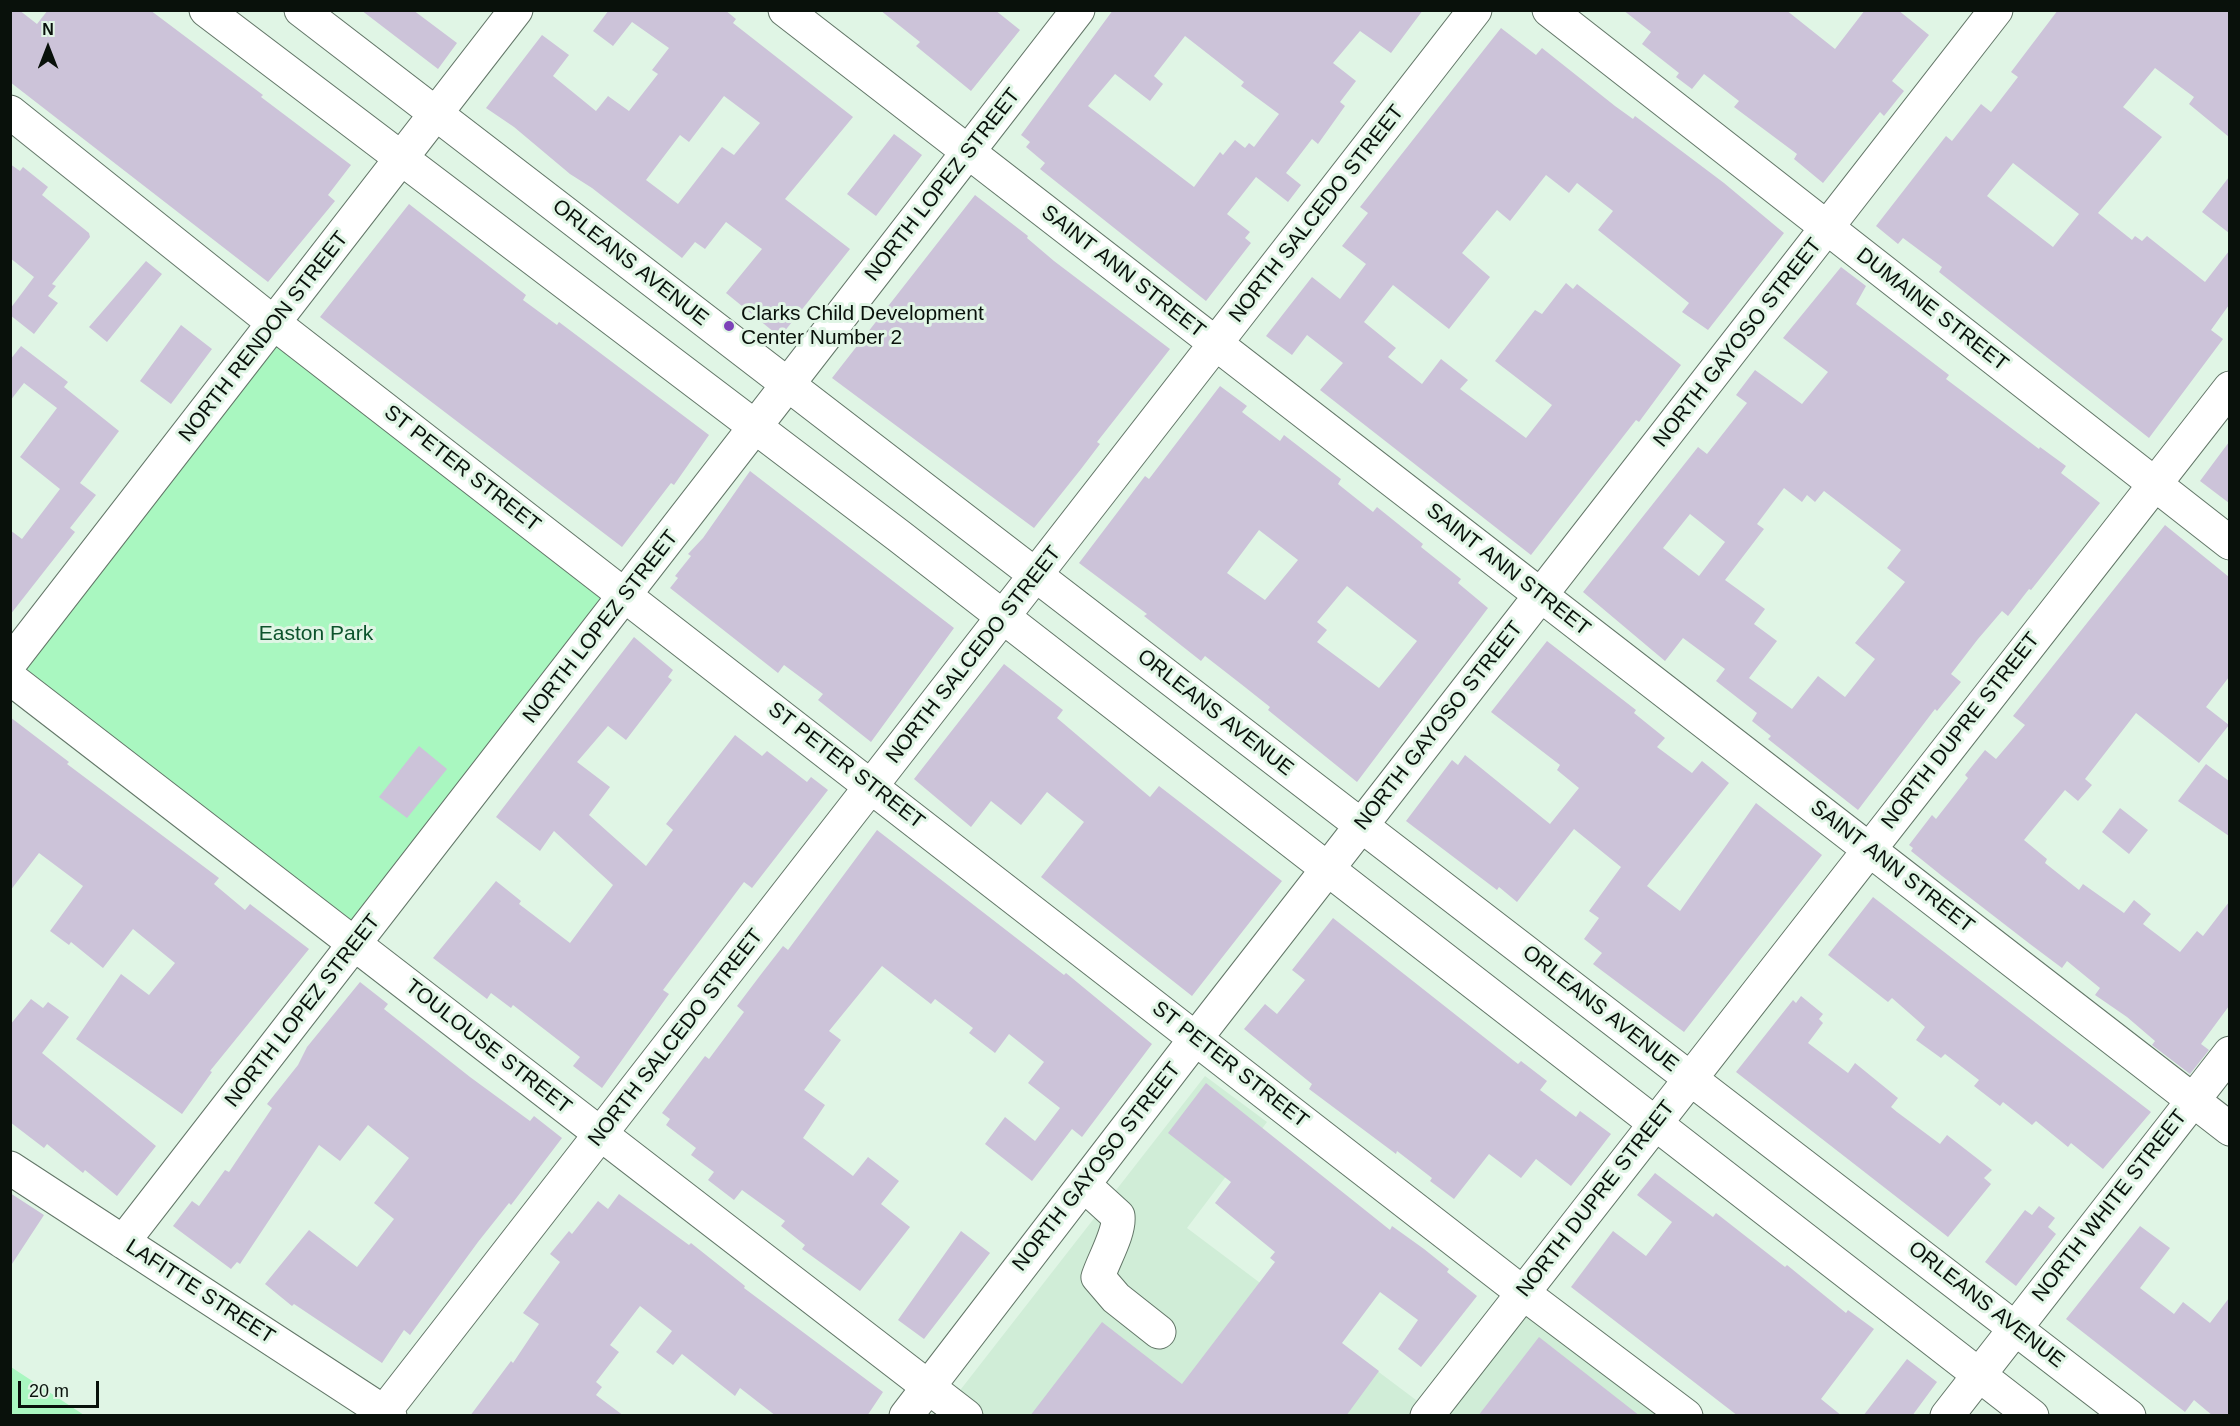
<!DOCTYPE html>
<style>
body{margin:0}
#map{position:relative;width:2240px;height:1426px;overflow:hidden;background:#e0f5e5;font-family:Helvetica,sans-serif}
canvas{display:block}
.frame{position:absolute;inset:0;border:12px solid #09110b;pointer-events:none}
.north{position:absolute;left:18px;top:18px;width:60px;height:60px;-webkit-text-stroke:4px #e0f5e5;paint-order:stroke;rotate:0deg;font-size:16px;font-weight:700;line-height:24px;text-align:center;color:#09110b}
.north::after{content:'';display:block;margin:auto;width:21px;height:27px;background:#09110b;clip-path:polygon(50% 0,100% 100%,50% 72%,0 100%)}
.scale{position:absolute;left:18px;top:1381px;width:81px;height:27px;box-sizing:border-box;border:3px solid #09110b;border-top:0;padding-left:8px;font-size:18px;line-height:21px;white-space:nowrap;color:#09110b;-webkit-text-stroke:4px #e0f5e5;paint-order:stroke}
</style>
<div id="map">
<canvas width="2240" height="1426"></canvas>
<div class="frame"></div>
<div class="north">N</div>
<div class="scale">20 m</div>
</div>
<script>
const ctx = document.querySelector('canvas').getContext('2d');
ctx.lineJoin = 'round';
function fill(path, color) { ctx.fillStyle = color; ctx.fill(path, 'evenodd'); }
function strokePath(path, color, width, dash) { ctx.strokeStyle = color; ctx.lineWidth = width; ctx.lineCap = dash ? 'butt' : 'round'; ctx.setLineDash(dash || []); ctx.stroke(path); }
function drawText(font, color, halo, rows, align = 'center') {
  ctx.font = font + ' Helvetica,sans-serif'; ctx.lineWidth = 6; ctx.setLineDash([]); ctx.textBaseline = 'middle'; ctx.strokeStyle = halo; ctx.fillStyle = color; for (const [text, x, y, turn = 0] of rows) {
    ctx.save(); ctx.translate(x, y); ctx.rotate((+turn || 0) * Math.PI / 180); ctx.textAlign = isNaN(turn) ? turn : align; if (halo) ctx.strokeText(text, 0, 0); ctx.fillText(text, 0, 0); ctx.restore();
  }
}
const built = new Path2D(`
 M1205,1076L1267,1122L1187,1228L1436,1415L940,1416Z
 M1525,1311L1660,1416H1447Z`);
const green = new Path2D(`
 M275,324L626,596L356,944L11,678Z
 M10,1367H11L84,1415H11Z`);
const building = new Path2D(`
 M10,10H19L37,24L48,10H150L263,95L261,97L351,165L328,195L335,201L268,282L10,82Z
 M361,10H413L457,43L438,69Z
 M609,10H725L736,19L733,23L853,117L785,199L850,249L780,337L726,293L762,249L726,222L705,249L695,242L682,258L592,188L570,174L514,127L486,108L542,35L569,55L553,76L596,111L608,96L629,111L658,74L652,70L669,48L632,22L613,46L593,31ZM724,96L760,123L734,155L722,147L678,204L646,180L680,135L689,142Z
 M880,10H995L1020,30L971,91L916,46L920,42Z
 M1113,10H1423L1391,53L1360,31L1333,63L1356,81L1340,102L1345,106L1318,144L1312,139L1286,173L1301,185L1288,202L1256,177L1227,214L1250,232L1245,238L1251,243L1206,301L1040,169L1045,163L1026,147L1030,142L1021,135ZM1185,36L1244,82L1241,86L1279,114L1254,147L1249,143L1245,148L1235,140L1223,155L1220,152L1194,187L1088,106L1115,74L1150,101L1163,84L1154,76Z
 M1623,10H1786L1835,49L1865,10H1898L1929,35L1892,81L1904,91L1884,116L1880,112L1823,183L1794,159L1797,154L1734,107L1739,101L1704,74L1692,89L1676,77L1679,73L1642,44L1651,32Z
 M2058,10H2229V137L2189,104L2194,97L2155,68L2123,107L2162,137L2098,213L2132,240L2135,236L2142,241L2147,236L2205,282L2229,251V305L2211,330L2223,339L2149,438L1939,272L1942,267L1903,238L1898,244L1876,226L1946,136L1952,141L1981,104L1991,112L2018,77L2011,72ZM2013,163L2079,214L2053,247L1987,196Z
 M1501,28L1536,55L1542,48L1615,106L1633,119L1635,116L1724,183L1784,233L1708,330L1682,312L1689,303L1598,230L1613,211L1577,183L1569,193L1546,175L1510,221L1497,210L1462,253L1490,277L1449,329L1393,285L1364,322L1396,348L1388,357L1422,384L1441,359L1468,380L1460,389L1526,438L1552,405L1495,361L1535,310L1542,314L1566,283L1573,289L1577,284L1681,365L1639,422L1636,420L1531,555L1320,390L1343,363L1307,335L1292,355L1266,336L1312,277L1340,299L1366,264L1342,246L1368,213L1360,207Z
 M894,134L922,155L876,216L847,194Z
 M10,164L20,171L23,167L48,187L42,195L89,233L90,237L52,284L56,286L48,296L58,303L34,334L10,315V309L34,277L10,258Z
 M2229,177V233L2202,212Z
 M975,195L1028,236L1027,238L1054,261L1170,349L1097,442L1100,444L1081,469L1034,528L832,378Z
 M409,204L526,295L523,300L557,325L559,322L709,435L674,485L671,483L622,547L320,317Z
 M146,261L162,274L107,342L89,327Z
 M1841,267L1866,286L1856,304L1949,375L1946,379L2039,449L2040,447L2066,466L2061,473L2100,503L2031,590L2029,589L2008,616L2002,611L1978,639L1951,674L1961,682L1937,711L1935,709L1858,810L1768,739L1771,736L1752,721L1757,713L1716,681L1725,669L1683,638L1665,661L1583,592L1698,447L1707,454L1747,403L1736,395L1755,370L1802,404L1828,372L1783,338ZM1784,488L1802,502L1807,495L1815,502L1824,491L1901,550L1887,568L1905,582L1855,643L1875,659L1845,697L1818,676L1792,709L1749,678L1777,641L1754,624L1765,609L1725,580L1764,529L1757,524ZM1690,514L1725,542L1699,576L1663,548Z
 M181,325L212,349L171,404L140,381Z
 M21,346L68,382L64,387L119,431L80,483L96,495L70,528L75,532L10,615V530L22,539L60,489L20,457L57,408L24,383L10,401V360Z
 M1220,386L1247,406L1242,412L1280,441L1284,435L1341,479L1338,484L1373,512L1377,507L1423,544L1421,547L1461,579L1458,583L1488,608L1357,782L1268,710L1270,707L1241,684L1205,656L1201,661L1144,616L1147,614L1079,563L1145,476L1149,479ZM1259,530L1298,560L1265,600L1227,573ZM1347,586L1417,641L1379,688L1317,642L1327,630L1317,622Z
 M2229,442V503L2200,481Z
 M750,471L954,628L871,742L818,700L823,694L784,665L778,673L670,588L678,578L675,576L691,556L688,554L703,538Z
 M2165,525L2229,577V677L2206,707L2229,725L2199,763L2136,713L2085,779L2092,785L2078,801L2065,790L2024,840L2047,859L2045,863L2079,890L2083,884L2124,913L2134,900L2151,914L2143,924L2180,952L2197,931L2203,936L2229,902V1006L2201,1044L2209,1050L2190,1074L2152,1045L2155,1041L2127,1017L2095,995L2100,988L2067,961L2062,968L2030,944L1942,876L1911,851L1913,848L1909,845L1932,815L1936,819L1968,778L1965,775L1985,750L1996,759L2025,725L2013,716Z
 M634,637L673,670L668,677L672,680L626,740L608,726L577,762L610,787L589,815L646,866L673,830L666,824L735,735L762,756L767,751L807,782L811,777L828,790L752,888L744,882L663,990L669,994L602,1088L573,1066L580,1057L513,1005L511,1008L491,993L487,999L433,958L496,881L521,901L519,904L570,943L613,885L554,831L540,851L496,817Z
 M1547,641L1636,710L1634,713L1665,738L1657,747L1692,773L1702,761L1729,783L1647,886L1680,911L1756,803L1822,855L1684,1032L1593,964L1602,953L1584,939L1599,918L1589,911L1621,867L1574,829L1517,902L1499,887L1497,890L1406,821L1452,760L1458,765L1465,755L1550,824L1579,788L1557,770L1560,765L1491,712Z
 M1004,664L1063,710L1057,718L1150,797L1159,786L1282,881L1192,996L1041,877L1084,822L1047,792L1021,825L991,801L971,827L914,779Z
 M10,717L69,762L67,764L219,878L214,884L245,910L250,904L309,949L210,1071L212,1072L182,1114L76,1039L121,974L149,995L175,963L133,929L103,968L71,942L69,945L50,931L83,886L39,853L10,891Z
 M419,746L447,769L407,818L379,797Z
 M2206,764L2229,781V836L2178,801Z
 M2120,808L2148,830L2129,854L2102,832Z
 M877,830L1064,975L1066,973L1152,1044L1082,1137L1072,1129L1032,1181L985,1144L1005,1117L1035,1141L1060,1108L1028,1083L1044,1062L1009,1034L995,1053L969,1033L973,1028L935,999L931,1004L882,966L829,1031L841,1040L804,1090L825,1105L803,1138L853,1176L868,1157L899,1181L881,1204L910,1227L860,1291L802,1249L805,1245L781,1226L785,1221L742,1190L734,1200L708,1180L714,1172L691,1155L696,1148L666,1125L670,1119L662,1113L705,1056L709,1059L744,1012L737,1006L762,973L783,946L788,950Z
 M1873,897L2151,1112L2103,1169L2071,1143L2068,1147L2036,1121L2032,1125L2003,1102L2000,1106L1974,1086L1979,1080L1945,1054L1941,1058L1916,1040L1925,1027L1892,998L1888,1002L1828,955Z
 M1333,918L1518,1064L1521,1061L1547,1081L1540,1090L1576,1117L1580,1111L1611,1134L1571,1186L1536,1159L1521,1178L1489,1154L1454,1199L1430,1181L1432,1178L1397,1151L1396,1154L1309,1089L1312,1084L1244,1029L1265,1004L1277,1014L1305,980L1292,970Z
 M360,982L388,1004L384,1009L470,1077L530,1121L534,1116L562,1138L511,1205L509,1203L478,1242L410,1335L404,1330L382,1363L294,1304L292,1306L265,1284L309,1230L357,1267L394,1219L374,1203L409,1158L368,1125L340,1161L319,1145L240,1264L237,1262L231,1269L173,1226L192,1201L199,1206L225,1170L229,1172L272,1108L267,1104L298,1065L307,1047Z
 M1801,996L1823,1014L1819,1019L1823,1023L1808,1043L1848,1073L1855,1063L1898,1098L1891,1107L1897,1112L1940,1144L1947,1135L1992,1170L1984,1178L1991,1184L1948,1237L1736,1072L1793,1000L1796,1003Z
 M31,999L43,1008L48,1002L69,1017L42,1053L156,1146L117,1196L85,1170L83,1173L47,1144L44,1148L10,1122V1025Z
 M1206,1083L1390,1230L1392,1226L1424,1249L1449,1269L1447,1272L1477,1296L1421,1367L1398,1349L1418,1320L1380,1292L1342,1343L1379,1371L1346,1416H1030L1102,1322L1182,1384L1275,1262L1270,1258L1275,1252L1215,1203L1231,1182L1168,1133Z
 M1655,1173L1713,1217L1716,1213L1785,1267L1787,1265L1846,1313L1848,1310L1874,1329L1821,1399L1842,1416H1738L1571,1287L1613,1231L1646,1256L1672,1222L1637,1195Z
 M10,1193L44,1215L10,1267Z
 M619,1194L689,1245L691,1243L745,1286L744,1288L883,1392L867,1416H776L740,1388L735,1396L682,1354L673,1365L656,1352L672,1331L640,1306L610,1345L619,1352L596,1382L602,1387L596,1395L624,1416H470L511,1361L513,1363L539,1324L523,1313L560,1262L550,1254L569,1231L572,1234L598,1201L608,1209Z
 M2039,1206L2055,1218L2048,1227L2056,1234L2016,1286L1985,1262L2025,1210L2032,1215Z
 M2140,1226L2170,1248L2140,1288L2174,1314L2183,1302L2210,1323L2229,1298V1416H2213L2194,1400L2185,1412L2066,1319Z
 M961,1231L990,1253L924,1339L898,1320Z
 M1539,1337L1640,1416H1478Z
 M1907,1359L1937,1382L1912,1416H1863Z`);
const minor = new Path2D(`
 M206,10L899,536L2032,1416
 M301,10L2129,1416
 M785,10L2230,1129
 M1549,10L2230,543
 M10,112L275,324L1523,1293L1686,1416
 M10,663L516,10
 M10,678L966,1416
 M10,1168L390,1416
 M1084,1185L1118,1216C1120,1232 1104,1259 1098,1277L1116,1298L1159,1332
 M123,1242L1078,10
 M384,1412L1475,10
 M906,1416L1196,1038L1996,10
 M1427,1416L2230,388
 M1947,1416L2230,1053`);
const markers = [
 [729,326,6,"#7d42b8"]
];
const streetNames = [
 ["NORTH LOPEZ STREET",943,185,-52],
 ["NORTH SALCEDO STREET",1317,214,-52],
 ["ORLEANS AVENUE",630,263,38],
 ["SAINT ANN STREET",1123,272,38],
 ["DUMAINE STREET",1932,310,38],
 ["NORTH RENDON STREET",264,337,-52],
 ["NORTH GAYOSO STREET",1738,343,-52],
 ["ST PETER STREET",462,469,38],
 ["SAINT ANN STREET",1508,570,38],
 ["NORTH LOPEZ STREET",601,627,-52],
 ["NORTH SALCEDO STREET",974,655,-52],
 ["ORLEANS AVENUE",1215,713,38],
 ["NORTH GAYOSO STREET",1439,726,-52],
 ["NORTH DUPRE STREET",1961,731,-52],
 ["ST PETER STREET",846,766,38],
 ["SAINT ANN STREET",1892,867,38],
 ["ORLEANS AVENUE",1600,1009,38],
 ["NORTH LOPEZ STREET",303,1011,-52],
 ["NORTH SALCEDO STREET",676,1038,-52],
 ["TOULOUSE STREET",488,1047,38],
 ["ST PETER STREET",1230,1065,38],
 ["NORTH GAYOSO STREET",1097,1167,-52],
 ["NORTH DUPRE STREET",1596,1199,-52],
 ["NORTH WHITE STREET",2110,1206,-52],
 ["LAFITTE STREET",200,1292,33],
 ["ORLEANS AVENUE",1986,1305,38]
];
const poiNames = [
 ["Clarks Child Development",741,314],
 ["Center Number 2",741,338]
];
const parkNames = [
 ["Easton Park",316,634]
];
fill(built, '#d0edd7');
fill(green, '#a9f7c0');
fill(building, '#ccc3d9');
strokePath(minor, '#637668', 35);
strokePath(minor, '#fff', 33);
for (const [x, y, r, color] of markers) { const dot = new Path2D(); dot.arc(x, y, r, 0, 2 * Math.PI); ctx.fillStyle = color; ctx.fill(dot); strokePath(dot, '#e0f5e5', 2); }
drawText('21px', '#09110b', '#e0f5e5', streetNames);
drawText('21px', '#09110b', '#e0f5e5', poiNames, 'left');
drawText('21px', '#0c532c', '#e0f5e5', parkNames);
</script>
